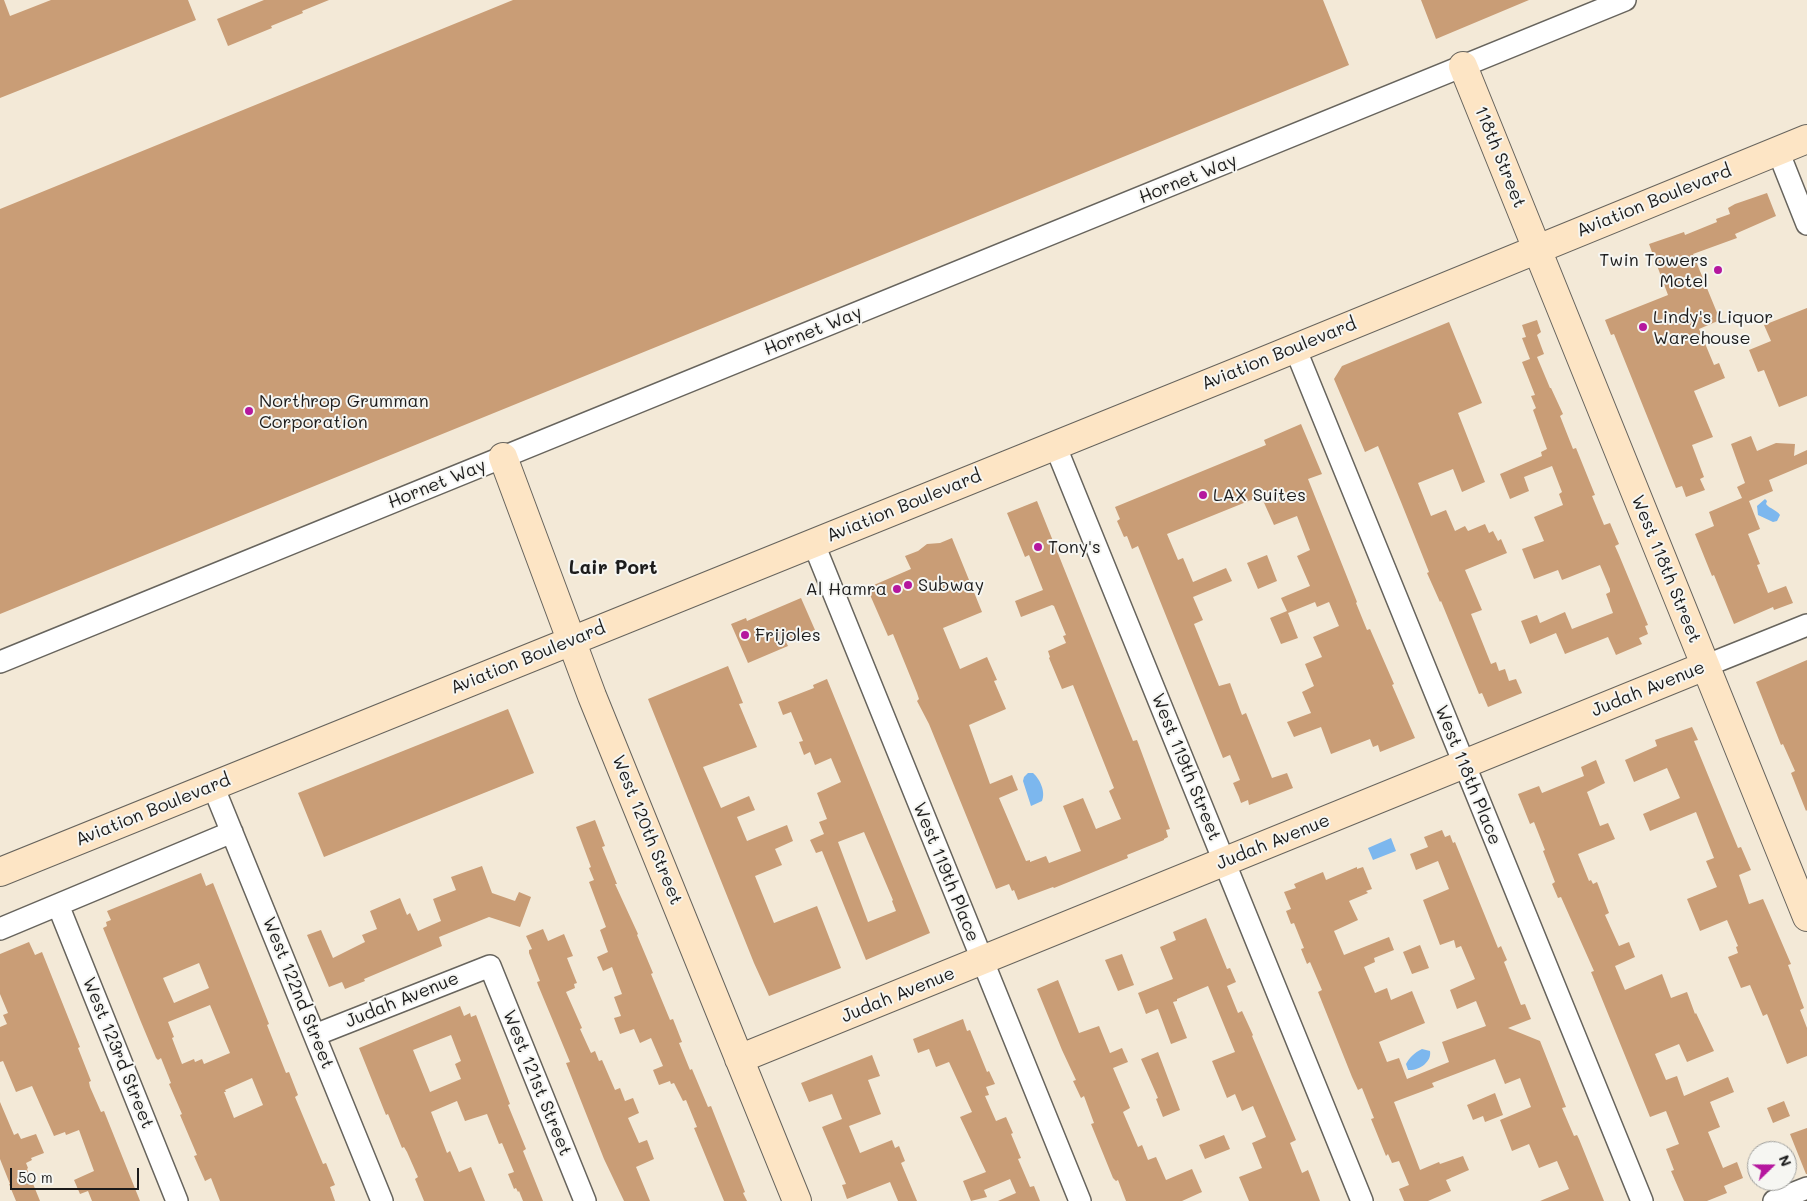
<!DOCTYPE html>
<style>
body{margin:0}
#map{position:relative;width:1807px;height:1201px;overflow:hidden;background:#f3e9d7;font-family:Mali,sans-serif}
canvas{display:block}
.north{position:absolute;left:1747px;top:1141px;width:50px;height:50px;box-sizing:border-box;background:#f6f6f2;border:1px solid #9f9f9c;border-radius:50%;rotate:68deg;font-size:14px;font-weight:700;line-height:20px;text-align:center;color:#1c1c1c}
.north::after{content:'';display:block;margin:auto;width:18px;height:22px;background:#b5179e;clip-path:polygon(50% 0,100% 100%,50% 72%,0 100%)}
.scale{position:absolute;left:10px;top:1168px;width:129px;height:22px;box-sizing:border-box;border:2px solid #1c1c1c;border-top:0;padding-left:6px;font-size:15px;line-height:18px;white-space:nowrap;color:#1c1c1c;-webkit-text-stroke:4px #f6f6f2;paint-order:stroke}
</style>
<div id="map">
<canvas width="1807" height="1201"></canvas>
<div class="north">N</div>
<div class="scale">50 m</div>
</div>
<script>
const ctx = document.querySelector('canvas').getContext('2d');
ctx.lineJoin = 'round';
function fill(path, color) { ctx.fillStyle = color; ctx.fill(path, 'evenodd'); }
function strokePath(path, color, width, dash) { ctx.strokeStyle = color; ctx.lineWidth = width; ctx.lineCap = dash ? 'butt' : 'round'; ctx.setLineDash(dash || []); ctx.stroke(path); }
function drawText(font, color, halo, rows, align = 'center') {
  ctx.font = font + ' Mali,sans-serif'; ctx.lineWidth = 4; ctx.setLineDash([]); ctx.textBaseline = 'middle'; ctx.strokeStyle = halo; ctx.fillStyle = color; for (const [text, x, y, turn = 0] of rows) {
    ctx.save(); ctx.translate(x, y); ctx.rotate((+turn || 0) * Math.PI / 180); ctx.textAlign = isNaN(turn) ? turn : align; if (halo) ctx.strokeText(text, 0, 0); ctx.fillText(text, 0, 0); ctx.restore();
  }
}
const water = new Path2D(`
 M1765,499L1767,501L1766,504C1770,509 1777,510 1780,515L1777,521L1773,522L1758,515L1757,506Z
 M1028,773H1033C1040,779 1046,792 1042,801L1031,806L1023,781L1024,777Z
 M1391,838L1396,851L1373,860L1368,848Z
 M1422,1049L1430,1051C1432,1062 1419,1071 1408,1070L1406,1064C1410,1057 1414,1053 1422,1049Z`);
const building = new Path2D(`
 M0,0H4L10,16L51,0H188L196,20L0,98Z
 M264,0H329L302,11L303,13L271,26L272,28L228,46L217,19Z
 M513,0H1323L1349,65L0,614V209Z
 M1421,0H1529L1436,39Z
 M1767,193L1776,216L1735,234L1737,238L1693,254L1720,320L1699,329L1714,365L1719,363L1725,378L1694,391L1713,437L1692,445L1704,477L1700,479L1705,490L1686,497L1682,486L1676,488L1614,334L1611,335L1605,320L1668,295L1649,244L1684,232L1685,235L1717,222L1716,219L1730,214L1728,208L1735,204Z
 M1807,308V396L1779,407L1764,370L1758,372L1749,350L1771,341L1764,325Z
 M1537,320L1541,332L1537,335L1544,354L1537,357L1550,388H1551L1563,414L1560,416L1573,449L1576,448L1595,495L1592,496L1604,525L1610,523L1619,544L1615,546L1619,555L1648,625L1645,626L1648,634L1639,638L1642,644L1616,655L1608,637L1565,654L1556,633L1530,644L1521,621L1537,615L1540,623L1565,612L1572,629L1613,613L1606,594L1610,592V589L1600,565L1562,580L1558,570L1534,579L1522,549L1544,541L1534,517L1563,505L1559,494L1562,492L1552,466L1524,477L1529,491L1510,499L1500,474L1542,456L1541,452L1547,449L1533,410L1536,408L1531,396L1535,395L1522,362L1530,359L1522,338L1526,337L1522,325Z
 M1449,322L1482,403L1458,413L1485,482L1462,492L1453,469L1418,483L1431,516L1446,510L1455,531L1465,526L1468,531L1485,524L1489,533L1493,531L1498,541L1501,539L1507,553L1465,570L1482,610L1471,614L1491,664L1496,662L1499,671L1505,669L1509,681L1516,679L1522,693L1488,707L1482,693L1479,694L1441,601L1440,602L1427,573L1429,572L1401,502L1378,446L1365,452L1334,379L1342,366Z
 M1301,424L1322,474L1308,479L1357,602L1356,603L1367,630L1370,629L1387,668L1394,684L1392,685L1415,738L1380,752L1378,745L1373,747L1370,739L1331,754L1321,727L1294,737L1287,722L1311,713L1302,692L1314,686L1305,664L1322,657L1313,637L1339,626L1329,602L1317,607L1315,602L1288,613L1298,638L1281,644L1270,618L1287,611L1281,598L1310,586L1297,556L1310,550L1297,516L1274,525L1261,496L1167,534L1178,560L1183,558L1193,582L1226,568L1232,581L1193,597L1203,620L1194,624L1219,686L1230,683L1242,715L1246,713L1272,778L1287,773L1293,788L1249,805L1248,800L1241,803L1239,797L1233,783L1240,780L1230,755L1223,758L1138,546L1132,549L1127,536L1124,537L1117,521L1120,519L1115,507L1266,445L1264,440Z
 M1751,436L1757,451L1776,443L1795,444L1794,456L1807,450V464L1769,480L1773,491L1749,501L1760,529L1748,534L1760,564L1757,565L1768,593L1786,586L1793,603L1774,610L1773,607L1734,624L1714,575L1712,576L1695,534L1714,526L1709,512L1742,498L1737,487L1745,483L1731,444Z
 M1037,501L1133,741L1137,740L1170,829L1166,830L1168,837L1164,839V840L1127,855L1128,858L1054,888L1053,887L1018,900L1014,890L1012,891L1009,884L996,889L929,724L917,701L919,699L917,693L893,634L888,636L867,588L911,569L905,556L918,551L927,544L940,543L952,538L982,612L943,628L960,669L987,657L997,680L994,681L1006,709L969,725L990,784L1012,775L1018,790L999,798L1026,861L1030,860V862L1046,856L1049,863L1081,851L1063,806L1083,798L1096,829L1121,819L1109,791L1114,788L1073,685L1062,689L1049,658L1050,657L1048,651L1066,643L1063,636L1066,635L1054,606L1052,605L1021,617L1015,601L1043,590L1029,555L1025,557L1007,513Z
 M1267,555L1277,581L1258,589L1247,563Z
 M801,598L815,630L786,642L788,646L748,663L731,624L746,618L747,621Z
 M1807,660V810L1806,811L1791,773L1795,771L1783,744L1781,745L1756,682Z
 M728,666L743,703L739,704L757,747L703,767L721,808L749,796L755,810L737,817L747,841L787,825L793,841L775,849L782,865L755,876L774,923L817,906L841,968L769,996L754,963L648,699Z
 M827,679L930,933L866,960L822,851L816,853L810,840L824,834L819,822L827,819L817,793L841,782L831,758L815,765L810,752L804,755L799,742L803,741L791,712L783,715L778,702L814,688L813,685ZM864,832L893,900L892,901L896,911L868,922L838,842Z
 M508,709L534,773L324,857L298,793Z
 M1692,727L1698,740L1694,741L1726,819L1738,848L1741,847L1751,870L1739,875L1749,904L1763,899L1791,964L1788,965L1804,1008L1800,1010L1807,1028V1056L1787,1064L1767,1014L1763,1016L1750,985L1741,988L1728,957L1738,953L1736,947L1738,946L1727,920L1700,931L1687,899L1717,887L1706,861L1714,858L1696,812L1650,831L1643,814L1680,798L1667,768L1634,782L1625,760L1657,746L1655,740Z
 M1596,760L1605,783L1587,792L1600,826L1608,823L1615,839L1578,854L1589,881L1591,880L1593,884L1597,882L1609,913L1605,915L1619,946L1629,942L1635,957L1615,966L1625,990L1662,974L1671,998L1687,992L1695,1014L1696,1013L1714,1051L1687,1062L1679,1044L1655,1054L1666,1080L1677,1076L1684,1096L1728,1077L1734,1092L1710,1102L1720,1127L1708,1132L1723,1168L1737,1162L1743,1178L1724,1186L1727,1193L1707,1201H1684L1671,1171L1674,1170L1666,1149L1679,1144L1666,1111L1650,1117L1591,972L1594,971L1561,897L1558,898L1552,884L1555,882L1543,851L1545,850L1534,822L1530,824L1518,794L1539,786L1542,793L1584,776L1581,767Z
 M595,820L605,846L602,847L617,884H615L638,934L637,935L653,973L651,974L670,1020L673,1019L682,1042L679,1043L690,1070L692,1069L708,1107L711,1106L745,1192L743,1193L747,1201H724L694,1128L697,1127L686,1100L683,1101L674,1083L671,1084L670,1081L659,1085L653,1070L663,1066L651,1038L640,1043L634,1029L620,1034L614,1018L621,1016L614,997L622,994L612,967L603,971L597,957L608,952L600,930L606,927L589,882L594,880L589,868L591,867L576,827Z
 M1442,830L1445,837L1450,835L1453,843L1455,842L1498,948L1501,946L1507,960L1504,962L1521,1005L1525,1004L1531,1019L1508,1028L1540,1041L1566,1107L1562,1108L1574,1136L1577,1135L1579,1139L1604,1201H1540L1569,1189L1557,1161L1539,1168L1529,1144L1512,1151L1500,1120L1531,1107L1520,1078L1505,1084L1495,1059L1432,1083L1434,1087L1394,1102L1420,1170L1439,1162L1440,1164L1463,1156L1469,1170L1446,1180L1451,1191L1428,1201H1404L1399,1189L1409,1185L1399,1161L1392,1163L1388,1154L1386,1156L1371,1119L1374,1118L1362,1088L1358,1090L1352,1077L1318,992L1322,990L1310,962L1307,964L1301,949L1304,948L1294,923L1291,924L1286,911L1291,909L1284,892L1296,888L1294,884L1323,872L1326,880L1357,867V869L1363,867L1372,889L1366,891L1368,893L1349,901L1358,920L1334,931L1344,955L1389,937L1394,950L1374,958L1375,962L1364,967L1375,993L1387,988L1391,1000L1412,991L1425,1023L1379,1042L1387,1062L1399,1058L1407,1079L1449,1062L1442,1042L1486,1026L1476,1001L1457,1009L1450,990L1475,979L1461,946L1456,948L1454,940L1440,945L1423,900L1449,889L1438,861L1416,870L1410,854L1428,847L1424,837Z
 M482,866L492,893L515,901L519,892L531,897L520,927L489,917L439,937L442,946L364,979L365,981L345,989L342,982L329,987L307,935L321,930L333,958L365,942L362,935L377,929L370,911L400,898L407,915L410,913L418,931L441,921L433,899L456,890L451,877Z
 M201,873L206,886L213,883L269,1024L267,1025L286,1073L289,1072L298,1095L295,1097L323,1164L326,1163L335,1185L330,1187L335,1201H220L211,1178L205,1181L194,1156L197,1155L180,1115L182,1114L169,1084L171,1083L161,1058L158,1060L156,1058L141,1022L103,928L107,926L106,922L111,920L107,911ZM199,963L209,988L174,1003L163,978ZM210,1005L230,1053L204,1064L202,1059L195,1062L194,1059L182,1064L172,1038L174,1037L168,1022ZM252,1078L263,1105L234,1118L224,1092H226L225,1090Z
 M1206,918L1227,969L1230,968L1236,982L1227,986L1238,1013L1242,1011L1253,1035L1252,1036L1296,1140L1290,1143L1302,1173L1308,1170L1320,1201H1249L1239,1177L1262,1168L1252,1143L1266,1137L1253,1106L1242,1111L1235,1094L1227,1098L1212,1061L1235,1052L1208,986L1177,999V1001L1173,1002L1187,1038L1171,1044L1158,1009L1146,1014L1138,993L1173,979L1160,947L1176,940L1173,932Z
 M543,929L548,941L564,934L573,956L567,958L577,983L574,984L575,988L566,992L582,1028L580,1029L591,1053L595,1051L599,1061L602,1060L615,1090L620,1088L625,1101L633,1098L639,1113L628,1118L639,1143L647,1140L654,1159L636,1167L650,1201H624L604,1159L566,1063L570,1062L538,985L537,982L540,981L529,953V950L532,949L526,936Z
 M29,942L35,955L42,952L80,1047L78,1048L91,1081L89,1082L90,1087L101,1112L104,1111L140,1201H92L88,1191L80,1194L74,1180L94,1171L79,1130L66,1135L65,1132L54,1136L32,1086L16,1092L3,1061L0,1062V1027L7,1024L3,1015L8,1013L0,994V954Z
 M1420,945L1429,968L1412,974L1403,952Z
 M1122,954L1134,985L1118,991L1105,960Z
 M1058,980L1079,1033L1099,1026L1110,1053L1122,1048L1128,1062L1113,1068L1130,1108L1123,1112L1138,1147L1142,1145L1148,1160L1156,1157L1166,1180L1192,1169L1202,1192L1182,1201H1126L1118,1180L1116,1181L1113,1178L1091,1124L1094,1123L1084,1096L1081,1098L1073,1081L1076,1080L1062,1050L1037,989Z
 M460,1006L464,1016L470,1013L471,1017L476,1015L510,1104L508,1105L526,1149L523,1151L543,1201H523L519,1191L518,1192L516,1188L514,1189L508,1174L514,1172L502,1143L499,1144L487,1114L465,1121L457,1101L431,1112L447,1153L450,1151L459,1172L471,1167L485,1201H424L415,1179L418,1177L407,1152L404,1147L402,1148L388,1114L386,1115L359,1048ZM451,1035L461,1061L455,1064L461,1079L430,1092L413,1050Z
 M963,1019L967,1031L970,1030L987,1072L989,1071L995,1084L986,1087L989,1095L985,1096L996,1121L1006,1117L1013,1133L1011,1134L1021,1158L1018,1159L1030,1187L1034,1186L1040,1201H998L1016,1193L1010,1179L984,1190L987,1197L971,1201L963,1181L986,1172L960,1117L972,1112L949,1062L936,1067L929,1049L918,1053L913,1039Z
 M1158,1052L1180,1110L1163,1117L1156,1099L1158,1098L1141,1059Z
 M872,1055L880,1076L868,1080L881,1114L849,1126L860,1153L892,1140L895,1148L899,1146L905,1161L901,1163L917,1201H898L890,1182L847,1199L842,1185L846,1184L822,1127L842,1119L832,1094L809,1102L801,1083Z
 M1495,1093L1503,1115L1485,1122L1483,1116L1473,1120L1467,1105Z
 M1784,1101L1790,1116L1773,1123L1767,1108Z
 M0,1102L14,1135L18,1133L21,1139L36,1134L44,1153L31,1158L32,1160L26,1163L28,1168L27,1169L40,1201H16L9,1184H10L0,1159Z
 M1807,1128V1174H1806L1790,1134Z
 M1224,1135L1230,1149L1205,1159L1199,1145Z`);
const street = new Path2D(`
 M1778,151L1807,224
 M1295,348L1642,1201
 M1055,445L1362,1201
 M813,542L1080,1201
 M0,662L1625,0
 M1705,666L1807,625
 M213,786L382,1201
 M58,905L177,1201
 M0,929L232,832
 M315,1035L490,966L585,1201
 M1774,1201L1807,1188`);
const secondary = new Path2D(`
 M1463,66L1807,917
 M503,457L592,696L797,1201
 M0,872L1247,368L1807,139
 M739,1059L1705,666`);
const markers = [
 [1718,270,5,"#b5179e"],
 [1643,327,5,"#b5179e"],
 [249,411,5,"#b5179e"],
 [1203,495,5,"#b5179e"],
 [1038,547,5,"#b5179e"],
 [908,585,5,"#b5179e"],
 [897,589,5,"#b5179e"],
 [745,635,5,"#b5179e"]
];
const streetNames = [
 ["118th Street",1500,157,68],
 ["Hornet Way",1188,179,-22],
 ["Aviation Boulevard",1654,201,-22],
 ["Hornet Way",813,331,-22],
 ["Aviation Boulevard",1279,354,-22],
 ["Hornet Way",437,484,-22],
 ["Aviation Boulevard",904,506,-22],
 ["West 118th Street",1666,569,68],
 ["Aviation Boulevard",528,658,-22],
 ["Judah Avenue",1648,689,-22],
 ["West 119th Street",1186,767,68],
 ["West 118th Place",1468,775,68],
 ["Aviation Boulevard",153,810,-22],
 ["West 120th Street",647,830,68],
 ["Judah Avenue",1273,842,-22],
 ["West 119th Place",946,872,68],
 ["West 122nd Street",298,993,68],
 ["Judah Avenue",898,995,-22],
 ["Judah Avenue",402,1000,-22],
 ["West 123rd Street",118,1053,68],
 ["West 121st Street",537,1083,68]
];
const poiNames = [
 ["Twin Towers",1708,260,"right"],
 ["Motel",1708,281,"right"],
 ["Lindy's Liquor",1653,317],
 ["Warehouse",1653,338],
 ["Northrop Grumman",259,401],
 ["Corporation",259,422],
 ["LAX Suites",1213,495],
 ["Tony's",1048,547],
 ["Subway",918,585],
 ["Al Hamra",887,589,"right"],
 ["Frijoles",755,635]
];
const neighbourhoodNames = [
 ["Lair Port",613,568]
];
fill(water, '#7cb7ee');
fill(building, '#c99d76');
strokePath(street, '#67645d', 24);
strokePath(secondary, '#67645d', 30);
strokePath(street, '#fff', 21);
strokePath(secondary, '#fde5c5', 28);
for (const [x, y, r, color] of markers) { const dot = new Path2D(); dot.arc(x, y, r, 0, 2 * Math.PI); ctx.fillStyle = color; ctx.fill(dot); strokePath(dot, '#f6f6f2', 2); }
drawText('18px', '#1c1c1c', '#f6f6f2', streetNames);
drawText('18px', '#1c1c1c', '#f6f6f2', poiNames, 'left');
drawText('bold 19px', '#1c1c1c', '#f6f6f2', neighbourhoodNames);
</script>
